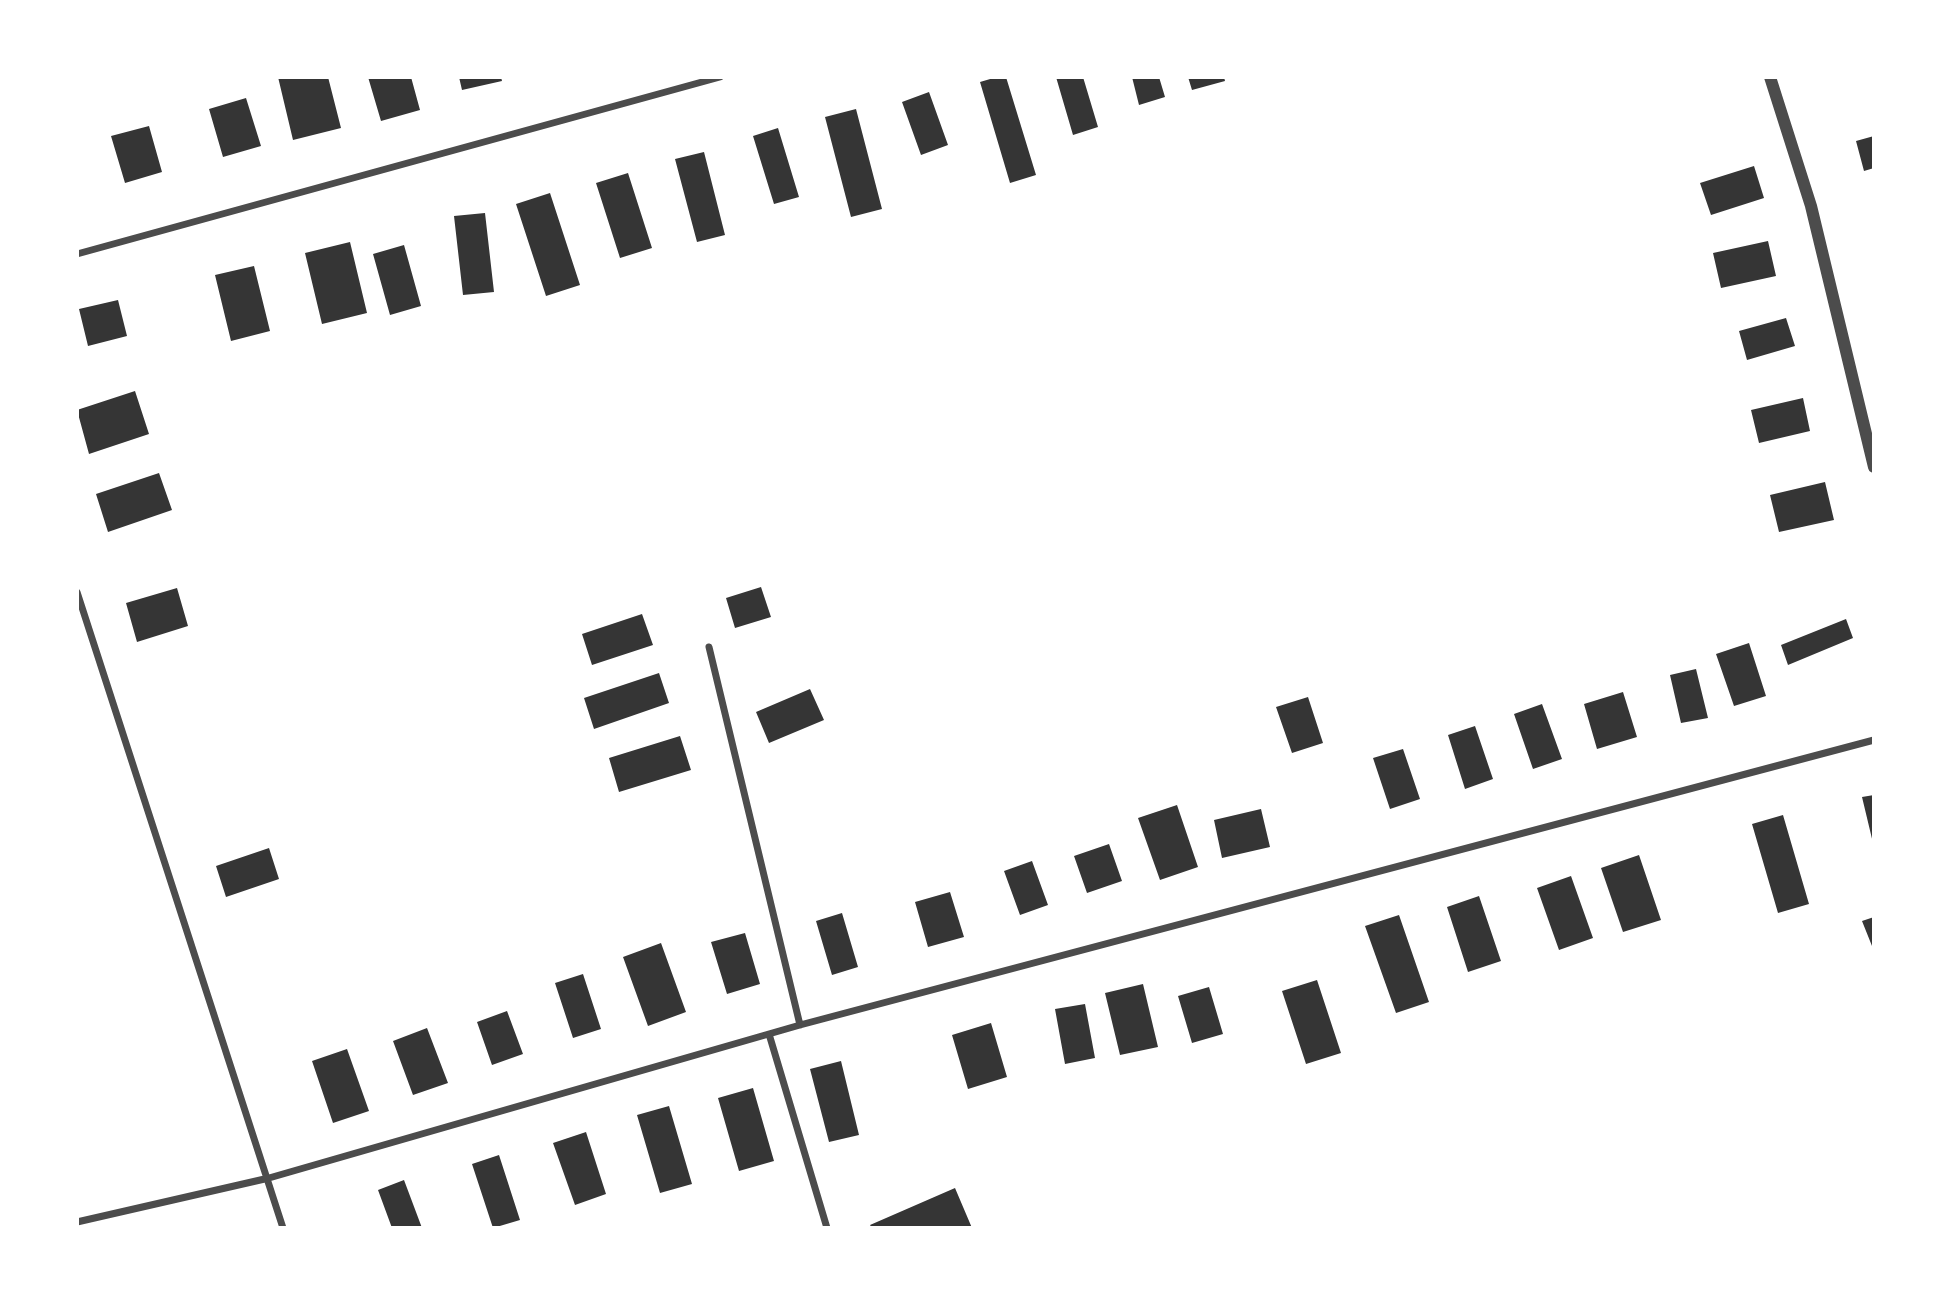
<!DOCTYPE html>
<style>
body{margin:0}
#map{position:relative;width:1951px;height:1305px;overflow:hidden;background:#fff;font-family:Mulish,sans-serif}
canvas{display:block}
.frame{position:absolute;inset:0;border:79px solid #fff;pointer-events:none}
</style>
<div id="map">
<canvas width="1951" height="1305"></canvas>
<div class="frame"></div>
</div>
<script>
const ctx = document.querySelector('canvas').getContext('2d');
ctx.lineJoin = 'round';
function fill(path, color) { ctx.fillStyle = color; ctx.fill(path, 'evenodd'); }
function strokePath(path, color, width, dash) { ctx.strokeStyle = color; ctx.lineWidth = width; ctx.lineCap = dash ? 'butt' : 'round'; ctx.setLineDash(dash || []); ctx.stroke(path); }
const building = new Path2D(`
 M278,77H328L341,128L293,140Z
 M368,77H411L420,110L381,121Z
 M459,77H501L502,81L462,90Z
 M997,77H1006L1036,175L1010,183L980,82Z
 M1056,77H1083L1098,127L1073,135Z
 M1132,77H1159L1165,97L1139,105Z
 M1188,77H1224L1225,81L1192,90Z
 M929,92L948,145L921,155L902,102Z
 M246,98L261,146L223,157L209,109Z
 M856,109L882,209L851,217L825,117Z
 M149,126L162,172L125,183L111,136Z
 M778,128L799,197L774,204L753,136Z
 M1874,136V168L1864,171L1856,141Z
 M704,152L725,235L697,242L675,159Z
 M1754,166L1764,198L1711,215L1700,183Z
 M628,173L652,248L620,258L596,183Z
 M550,193L580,285L546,296L516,204Z
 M485,213L494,292L463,295L454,216Z
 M1768,241L1776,276L1721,288L1713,253Z
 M350,242L367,313L322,324L305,253Z
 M404,245L421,306L390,315L373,254Z
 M254,266L270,331L231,341L215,275Z
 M118,300L127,336L88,346L79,309Z
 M1786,318L1795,346L1747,360L1739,331Z
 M135,391L149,434L89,454L77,410Z
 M1803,398L1810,431L1759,443L1751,410Z
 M159,473L172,510L108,532L96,494Z
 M1825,482L1834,520L1779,532L1770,495Z
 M761,587L771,617L735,628L726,598Z
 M177,588L188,626L137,642L126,603Z
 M642,614L653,645L592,665L582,634Z
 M1846,619L1853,638L1788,665L1781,645Z
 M1749,643L1766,696L1734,706L1716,654Z
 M1696,669L1708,718L1681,723L1670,675Z
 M659,673L669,703L594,729L584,698Z
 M810,689L824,720L769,743L756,712Z
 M1623,692L1637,737L1597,749L1584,704Z
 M1308,697L1323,743L1292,753L1276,707Z
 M1542,704L1562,759L1533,769L1514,714Z
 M1475,726L1493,779L1465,789L1448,735Z
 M680,736L691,770L619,792L609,758Z
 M1403,749L1420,799L1390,809L1373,758Z
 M1874,795V843H1873L1862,797Z
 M1177,805L1198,867L1160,880L1138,818Z
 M1261,809L1270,847L1222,858L1214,820Z
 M1783,815L1809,904L1778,913L1752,824Z
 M1109,844L1122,881L1087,893L1074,856Z
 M269,848L279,879L226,897L216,866Z
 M1639,855L1661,920L1623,932L1601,868Z
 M1032,861L1048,905L1020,915L1004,871Z
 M1571,876L1593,938L1559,950L1537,888Z
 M950,892L964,937L928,947L915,902Z
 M1479,896L1501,961L1468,972L1447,907Z
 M842,913L858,967L832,975L816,921Z
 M1399,915L1429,1002L1396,1013L1365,926Z
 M1874,917V951L1862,921Z
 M745,933L760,984L727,994L711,942Z
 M661,943L686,1012L648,1026L623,957Z
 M583,974L601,1029L573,1038L555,983Z
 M1317,980L1341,1053L1306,1064L1282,991Z
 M1143,984L1158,1047L1120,1055L1105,993Z
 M1209,987L1223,1034L1192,1043L1178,996Z
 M1085,1004L1095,1058L1065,1064L1055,1009Z
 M507,1011L523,1054L492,1065L477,1022Z
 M991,1023L1007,1077L968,1089L952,1035Z
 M427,1028L448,1083L413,1095L393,1041Z
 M347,1049L369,1111L333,1123L312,1061Z
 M841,1061L859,1135L829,1142L810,1069Z
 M753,1088L774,1161L739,1171L718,1098Z
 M669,1106L692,1184L660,1193L637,1115Z
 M586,1132L606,1194L575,1205L553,1143Z
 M499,1155L520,1220L493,1228L472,1164Z
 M404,1180L422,1228H392L378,1190Z
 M955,1188L972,1228H872L870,1225Z`);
const minor = new Path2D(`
 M77,254L720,77
 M77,592L283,1228
 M709,647L800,1025
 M769,1034L827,1228
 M77,1222L269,1178L800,1025L1874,740`);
const tertiary = new Path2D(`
 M1770,77L1811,206L1874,467`);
fill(building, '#353535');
strokePath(minor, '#4c4c4c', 7);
strokePath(tertiary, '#4c4c4c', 12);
</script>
